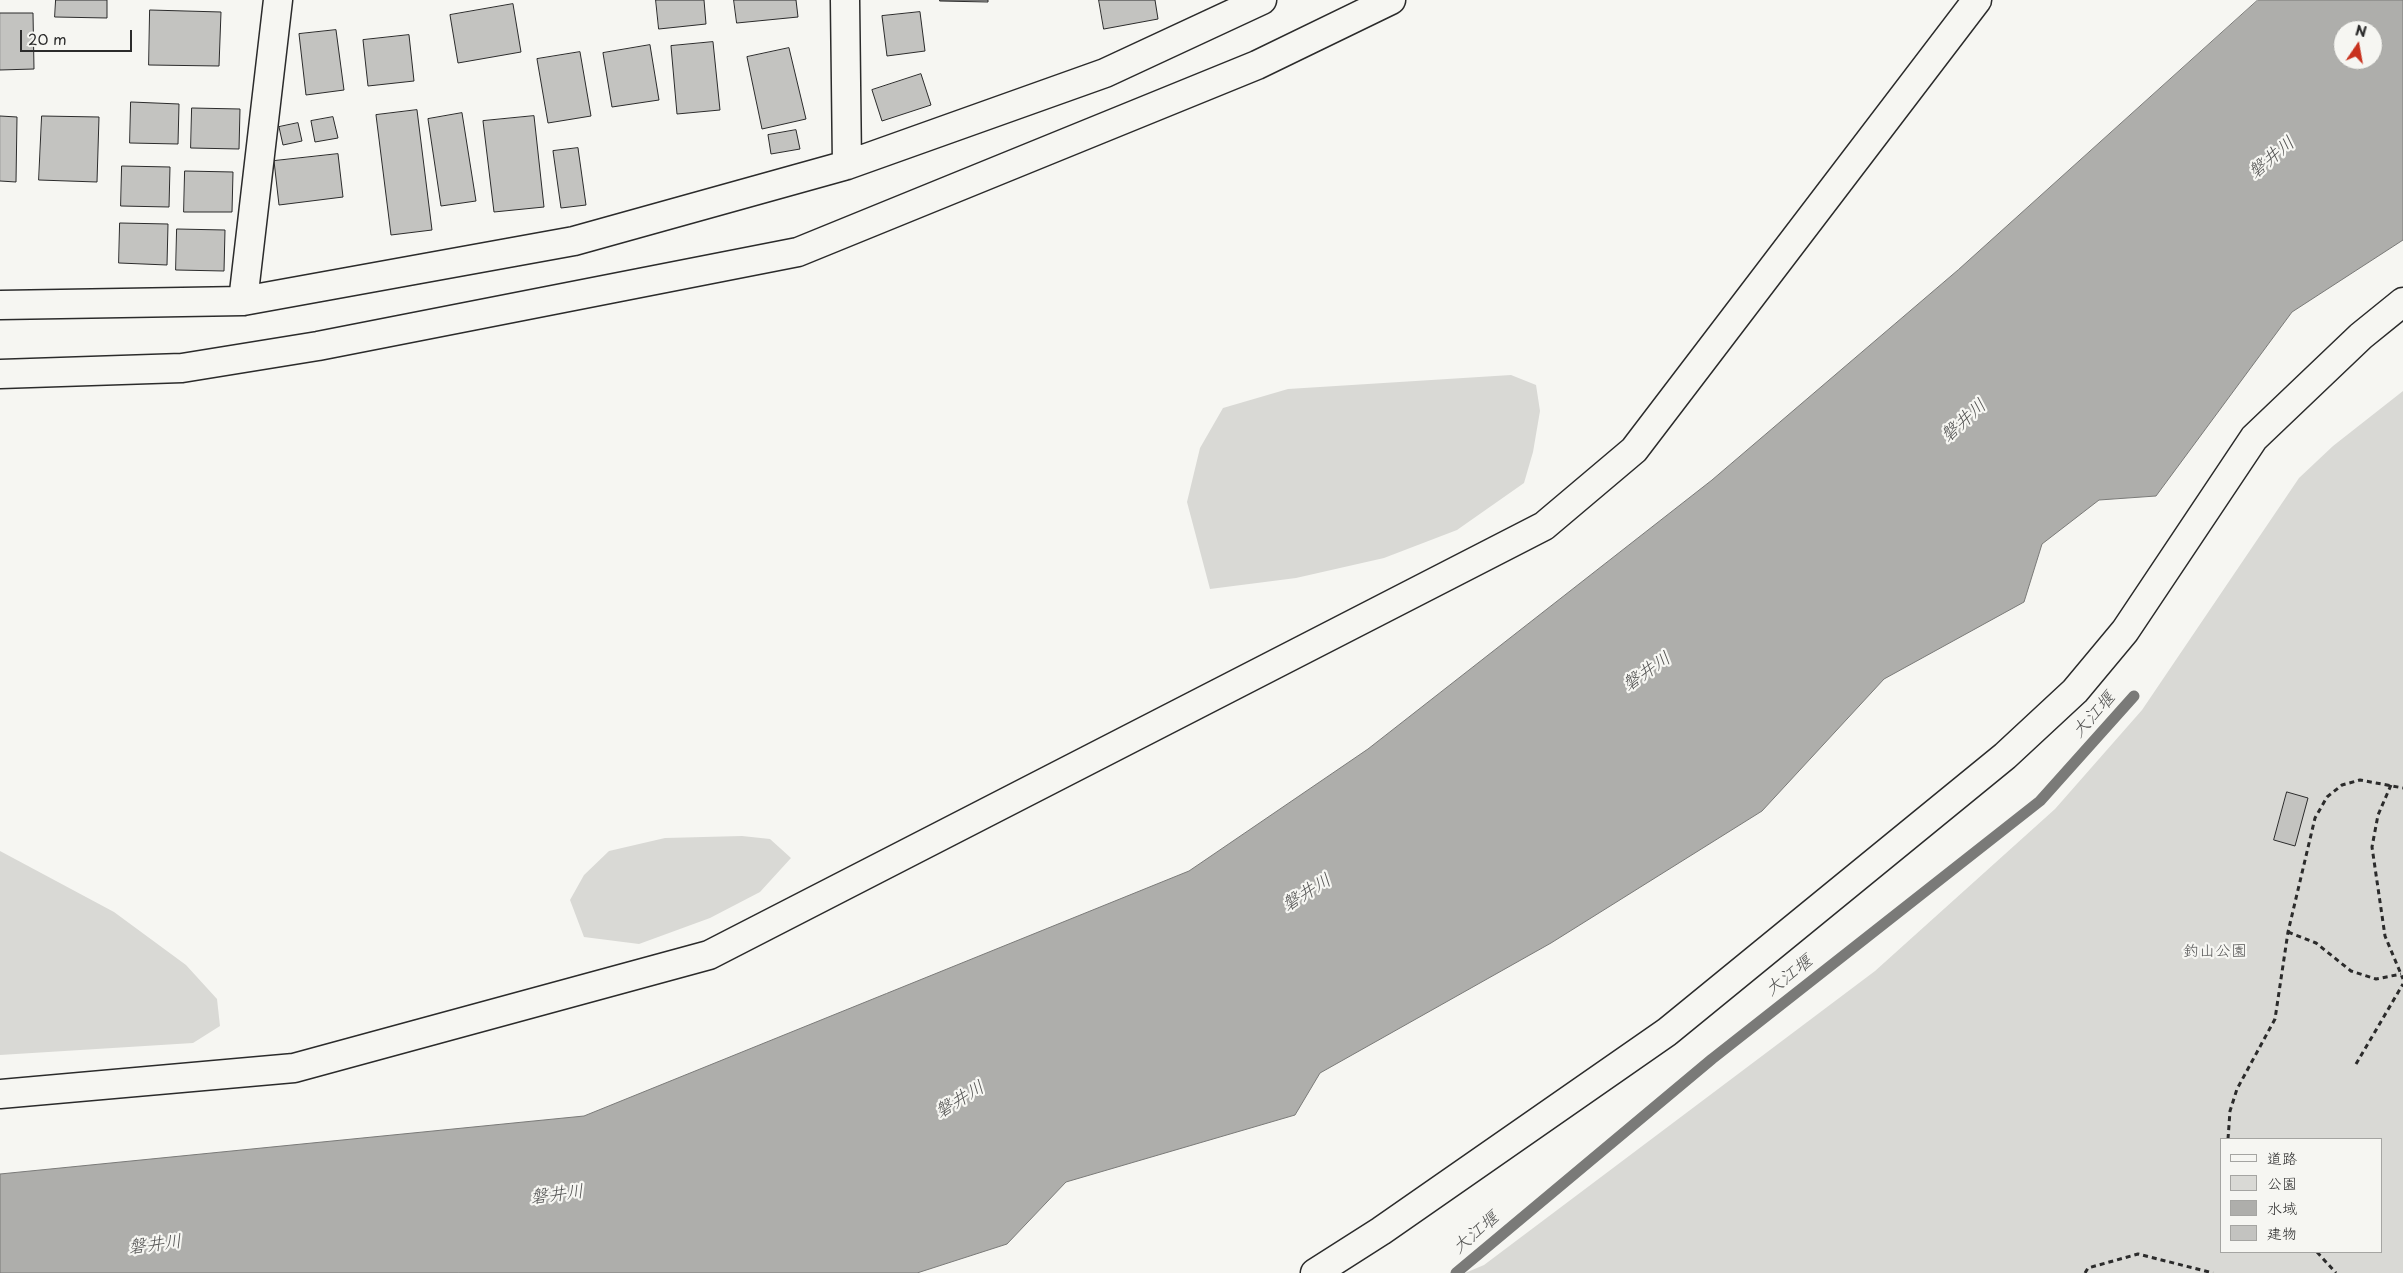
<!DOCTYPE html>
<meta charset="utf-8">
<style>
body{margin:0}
#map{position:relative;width:2403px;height:1273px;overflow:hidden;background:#f6f6f2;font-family:"Playpen Sans","Klee One",sans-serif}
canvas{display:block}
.legend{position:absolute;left:2220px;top:1138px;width:162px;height:115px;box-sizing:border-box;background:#f6f6f2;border:1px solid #a5a5a2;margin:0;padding:6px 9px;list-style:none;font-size:15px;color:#2b2b2b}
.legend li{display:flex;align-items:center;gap:10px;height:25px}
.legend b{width:25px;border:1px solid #a5a5a2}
.north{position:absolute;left:2333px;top:20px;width:50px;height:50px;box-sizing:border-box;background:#f6f6f2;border:1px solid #a5a5a2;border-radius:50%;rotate:12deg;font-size:14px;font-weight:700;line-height:20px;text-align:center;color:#2b2b2b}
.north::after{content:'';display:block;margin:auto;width:18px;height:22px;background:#c8321e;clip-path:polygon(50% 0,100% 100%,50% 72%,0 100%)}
.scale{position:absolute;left:20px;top:30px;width:112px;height:22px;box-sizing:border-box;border:2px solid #2b2b2b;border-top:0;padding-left:6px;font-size:15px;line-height:18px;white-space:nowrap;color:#2b2b2b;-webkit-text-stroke:4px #f6f6f2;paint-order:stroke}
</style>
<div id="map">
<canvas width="2403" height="1273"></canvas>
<ul class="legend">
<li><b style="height:6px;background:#f6f6f2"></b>道路</li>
<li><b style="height:14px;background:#d9d9d5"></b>公園</li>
<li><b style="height:14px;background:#aeaeab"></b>水域</li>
<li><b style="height:14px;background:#c3c3c0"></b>建物</li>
</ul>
<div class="north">N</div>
<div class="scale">20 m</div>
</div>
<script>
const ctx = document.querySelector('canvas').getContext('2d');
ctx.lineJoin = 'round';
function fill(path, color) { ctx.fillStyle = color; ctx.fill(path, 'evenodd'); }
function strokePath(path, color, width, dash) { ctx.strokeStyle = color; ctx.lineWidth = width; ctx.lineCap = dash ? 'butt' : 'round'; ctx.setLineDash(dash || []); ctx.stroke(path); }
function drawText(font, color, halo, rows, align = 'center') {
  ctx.font = font + ' "Playpen Sans","Klee One",sans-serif'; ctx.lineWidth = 4.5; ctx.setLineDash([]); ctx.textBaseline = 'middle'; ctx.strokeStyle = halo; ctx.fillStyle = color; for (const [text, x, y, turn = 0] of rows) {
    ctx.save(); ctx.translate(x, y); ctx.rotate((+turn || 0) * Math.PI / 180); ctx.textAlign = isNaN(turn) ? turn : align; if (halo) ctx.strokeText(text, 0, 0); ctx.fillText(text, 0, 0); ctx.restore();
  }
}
const green = new Path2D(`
 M1511,375L1536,385L1540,411L1533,452L1524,483L1457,530L1384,558L1296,578L1210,589L1187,502L1200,448L1223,408L1288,389Z
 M2403,391V1273H1465L1484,1265L1875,971L2055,809L2142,710L2299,478L2333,446ZM2222,1139H2382V1252H2222Z
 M742,836L770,839L791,858L760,892L710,918L639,944L584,937L570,900L584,875L609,851L665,838Z
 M0,851L114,912L186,965L217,999L220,1026L193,1043L0,1055Z`);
const water = new Path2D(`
 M2258,0H2403V240L2292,312L2156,496L2099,500L2042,544L2024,602L1884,679L1762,811L1551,943L1320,1073L1295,1115L1066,1182L1007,1244L917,1273H0V1174L584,1116L1189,871L1368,749L1712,480L1958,270ZM2343,30H2373V60H2343Z`);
const stream = new Path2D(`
 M1456,1273L1712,1059L2040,801L2134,696`);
const building = new Path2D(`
 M56,0H107V18L55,17Z
 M656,0H704L706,24L659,29Z
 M734,0H796L798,17L737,23Z
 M940,0H988V2L940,1Z
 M1099,0H1155L1158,19L1104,29Z
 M513,4L521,52L458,63L450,15Z
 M150,10L221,12L219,66L149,65Z
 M920,12L925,51L887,56L882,16Z
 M0,13H33L34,69L0,70Z
 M336,30L344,90L306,95L299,34Z
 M409,35L414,81L368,86L363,40Z
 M713,42L720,110L677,114L671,46Z
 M650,45L659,100L612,107L603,53Z
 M789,48L806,119L762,129L747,57Z
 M580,52L591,116L548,123L537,59Z
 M921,74L931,105L882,121L872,90Z
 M131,102L179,104L178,144L130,143Z
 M192,108L240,109L239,149L191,148Z
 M417,110L432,230L391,235L376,115Z
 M462,113L476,201L441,206L428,119Z
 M0,116L17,117L16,182L0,181Z
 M42,116L99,117L97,182L39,180Z
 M534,116L544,207L494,212L483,121Z
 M333,117L338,138L315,142L311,121Z
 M298,123L302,141L283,145L279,127Z
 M796,130L800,149L771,154L768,135Z
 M578,148L586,205L561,208L553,151Z
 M338,154L343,197L279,205L274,161Z
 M122,166L170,167L169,207L121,206Z
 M185,171L233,172L232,212H184Z
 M120,223L168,224L167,265L119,263Z
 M177,229L225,230L224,271L176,270Z
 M2287,792L2308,798L2295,846L2274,840Z`);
const path = new Path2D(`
 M2391,785L2378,815L2372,847L2385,936L2403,979
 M2288,932L2316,943L2351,971L2376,979L2401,974
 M2356,1064L2403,984
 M2228,1139L2230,1111L2237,1089L2275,1019L2288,932L2315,818L2327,797L2342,785L2360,780L2403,788
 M2317,1252L2336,1273
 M2085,1273L2088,1268L2138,1254L2213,1273`);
const minor = new Path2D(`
 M845,0L847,165
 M243,301L278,0
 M0,305L243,301L574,241L847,165L1105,73L1262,0
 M0,374L182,368L318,346L798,252L1257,65L1391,0
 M0,1094L294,1068L709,955L1544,526L1634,450L1977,0
 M1315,1273L1381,1231L1667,1032L2005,756L2075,691L2125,631L2254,438L2361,336L2403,302`);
const parkNames = [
 ["釣山公園",2215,952]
];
const waterNames = [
 ["磐井川",2272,158,-40],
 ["磐井川",1964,421,-42],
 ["磐井川",1647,672,-35],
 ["大江堰",2094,715,-48],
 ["磐井川",1307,893,-32],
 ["大江堰",1789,976,-38],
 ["磐井川",960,1100,-31],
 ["磐井川",557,1195,-7],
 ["大江堰",1476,1233,-40],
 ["磐井川",155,1245,-7]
];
fill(green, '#d9d9d5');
fill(water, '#aeaeab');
strokePath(water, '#7a7a78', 1);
strokePath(stream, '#7a7a78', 11);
fill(building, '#c3c3c0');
strokePath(building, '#2b2b2b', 1);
strokePath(minor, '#2b2b2b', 31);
strokePath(path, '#2b2b2b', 3, [5, 4]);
strokePath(minor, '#f6f6f2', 28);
drawText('16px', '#565656', '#f6f6f2', parkNames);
drawText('italic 18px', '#525251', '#f6f6f2', waterNames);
</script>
